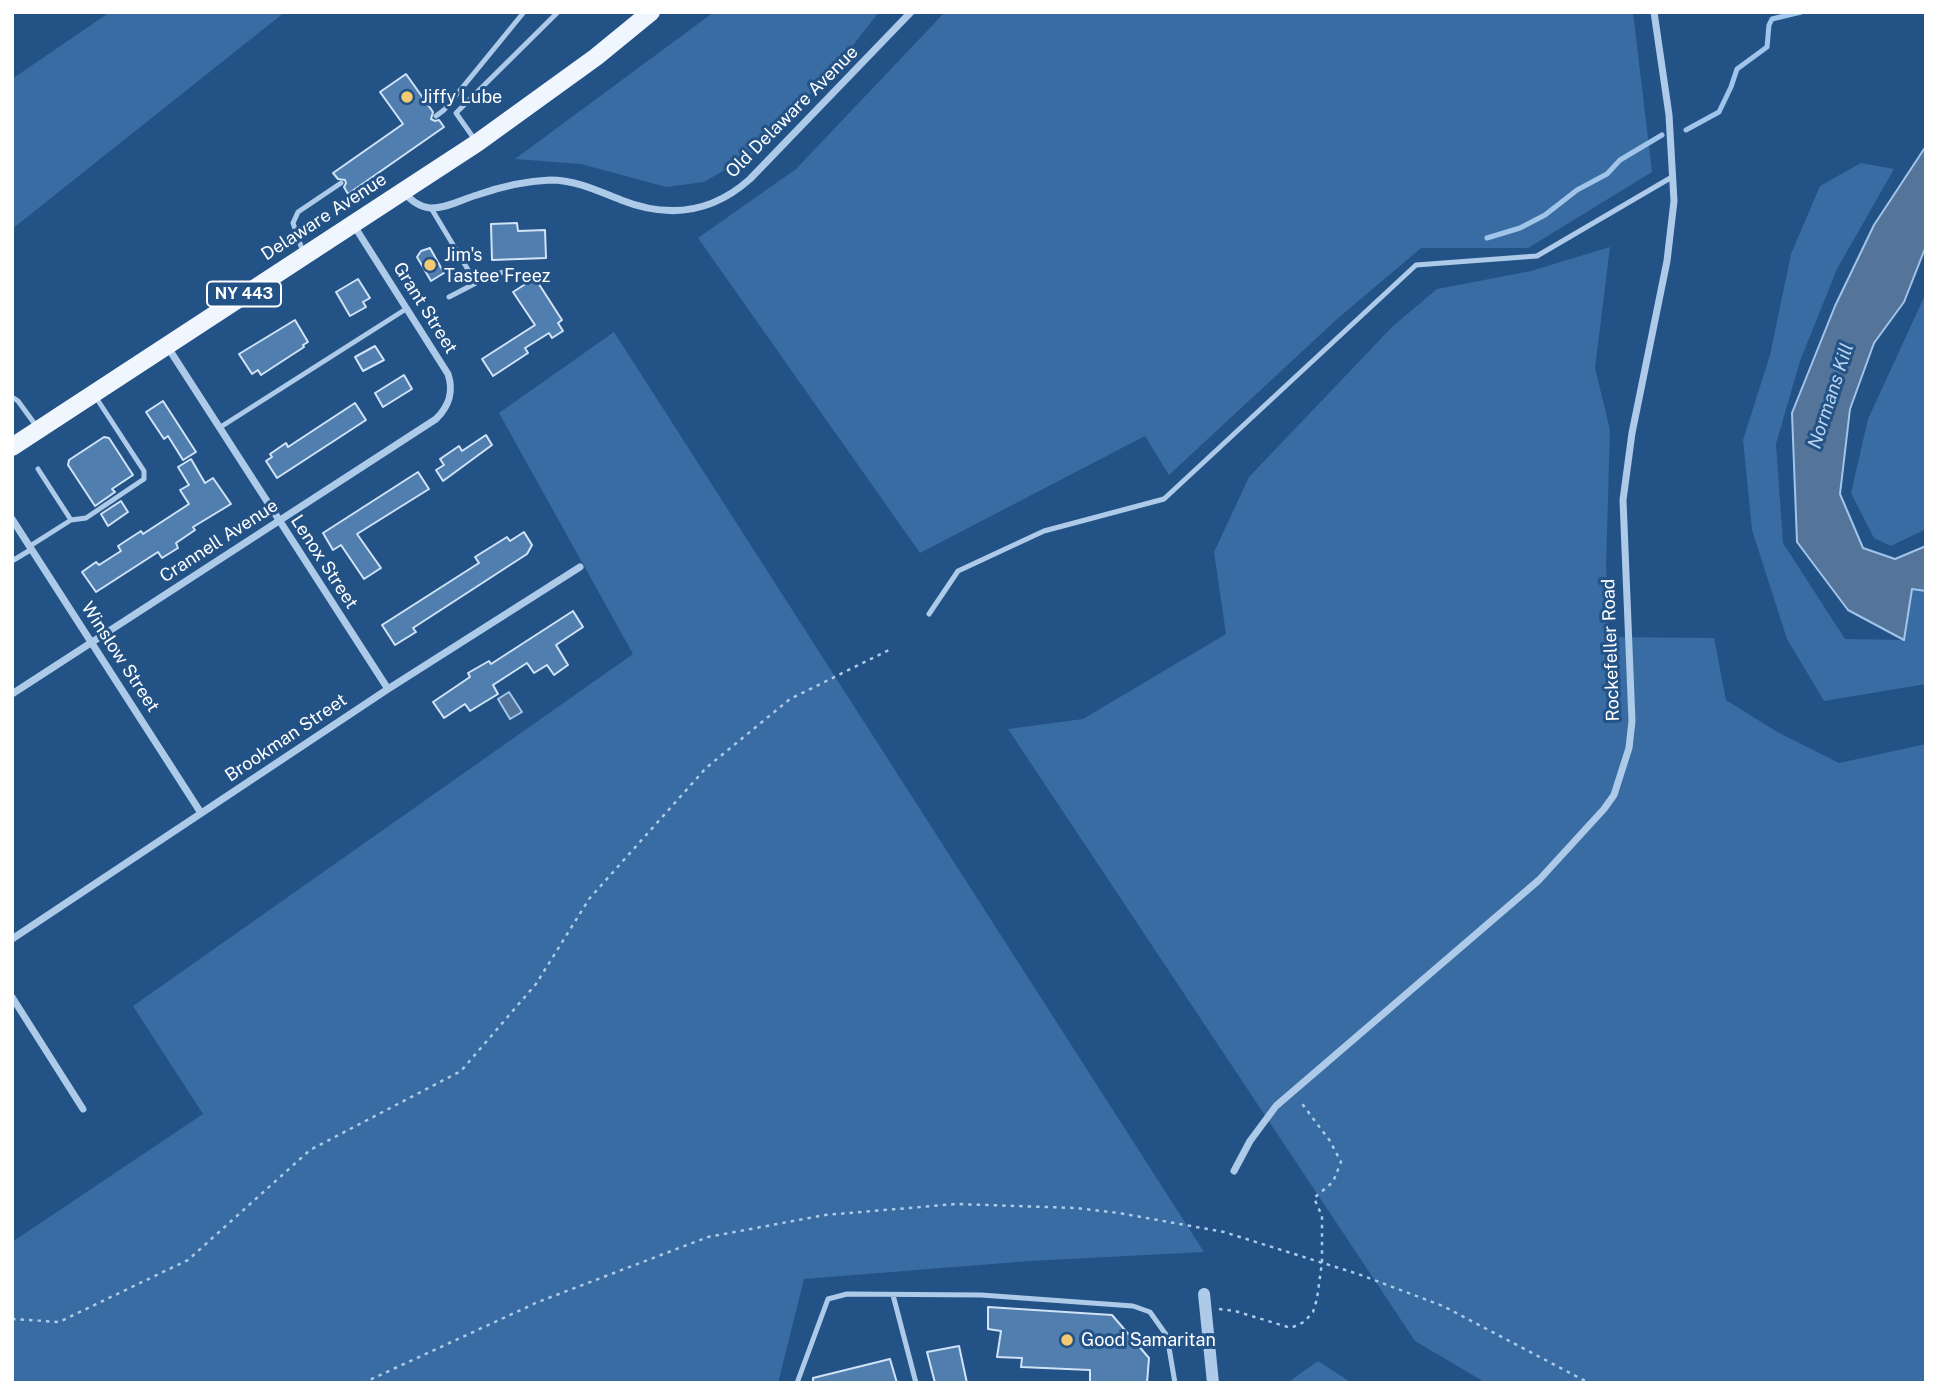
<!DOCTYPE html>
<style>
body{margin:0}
#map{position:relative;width:1938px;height:1395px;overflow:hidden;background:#235286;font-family:"Public Sans",sans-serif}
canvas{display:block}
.frame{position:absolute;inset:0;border:14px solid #fff;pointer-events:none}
</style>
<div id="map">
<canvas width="1938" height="1395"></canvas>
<div class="frame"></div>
</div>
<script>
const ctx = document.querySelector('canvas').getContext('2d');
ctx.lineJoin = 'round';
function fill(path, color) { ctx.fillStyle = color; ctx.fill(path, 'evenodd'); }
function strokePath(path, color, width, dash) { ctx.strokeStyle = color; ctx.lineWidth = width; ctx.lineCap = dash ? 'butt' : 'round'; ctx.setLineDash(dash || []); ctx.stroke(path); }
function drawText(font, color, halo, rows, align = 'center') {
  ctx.font = font + ' "Public Sans",sans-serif'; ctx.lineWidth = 6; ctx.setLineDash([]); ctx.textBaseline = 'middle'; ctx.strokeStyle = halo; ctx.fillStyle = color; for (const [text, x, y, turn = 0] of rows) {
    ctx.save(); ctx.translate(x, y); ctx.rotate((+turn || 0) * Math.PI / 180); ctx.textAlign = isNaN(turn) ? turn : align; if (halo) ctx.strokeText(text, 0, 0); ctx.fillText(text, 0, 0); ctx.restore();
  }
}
const green = new Path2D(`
 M110,12H285L12,229V79Z
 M714,12H879L854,44L766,146L704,182L666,187L581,164L515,159Z
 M945,12H1633L1652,172L1528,248H1421L1336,320L1169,475L1145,436L920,553L698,238L796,169Z
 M1861,163L1894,169L1837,269L1800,361L1776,444L1783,543L1845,639L1904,640L1912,588L1926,591V684L1824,701L1787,639L1752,530L1743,440L1770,355L1791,254L1820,186Z
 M1610,247L1595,368L1610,430L1606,566L1609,637L1714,638L1726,700L1779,733L1839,763L1926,744V1383H1486L1415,1341L1008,729L1083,719L1226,634L1214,552L1249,477L1393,326L1437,289L1531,271Z
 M1926,293V529L1891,546L1874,538L1851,493L1868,419Z
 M614,332L1204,1252L1030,1261L804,1279L778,1383H12V1242L203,1114L133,1006L633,654L499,413Z
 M1318,1361L1352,1383H1287Z`);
const water = new Path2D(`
 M1926,146V246L1904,302L1874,343L1850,409L1840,494L1863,548L1895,559L1926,546V591L1912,589L1904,640L1848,610L1797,542L1792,413L1835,306L1874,225Z
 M509,692L522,712L510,719L498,699Z`);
const stream = new Path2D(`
 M1686,130L1719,112L1731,87L1737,69L1767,47L1769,25L1772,19L1801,12
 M1487,238L1520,228L1545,215L1577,190L1607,174L1620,160L1662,135`);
const building = new Path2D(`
 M406,74L433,112L431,119L435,121L439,120L444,127L348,194L344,187L346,183L345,180L338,179L333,173L403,124L380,92Z
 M517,223L518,231L545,230L546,258L492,260L491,224Z
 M430,248L444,273L431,281L417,257L421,251Z
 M535,278L562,320L558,323L563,331L552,338L549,333L525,348L528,353L493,376L482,359L535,325L513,292Z
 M358,279L370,298L363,302L366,307L350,316L336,292Z
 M295,320L308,342L303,345L304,347L261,375L258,370L252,374L239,354Z
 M375,346L384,360L363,371L355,357Z
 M404,375L412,389L383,407L375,393Z
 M163,401L196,452L183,460L168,436L164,439L146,412Z
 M355,403L366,420L277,478L266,461L272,457L270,454L286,443L288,447Z
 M486,435L492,445L443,481L436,470L444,465L440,459L459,446L462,451Z
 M104,437L109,438L133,475L112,489L115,492L95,506L68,465L69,460Z
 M191,459L205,483L213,478L231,504L193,527L195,530L176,543L178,548L162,558L158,552L96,592L82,572L96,562L99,565L121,551L118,546L141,531L143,534L189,504L180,490L189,485L178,467Z
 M418,472L429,489L357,534L381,568L364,579L341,545L333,550L323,533Z
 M121,501L128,512L108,526L101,514Z
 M524,532L532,545L527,554L413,628L416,632L395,645L382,625L479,563L475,557L507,537L510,541Z
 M573,611L583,627L556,645L568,665L554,675L547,665L534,673L527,663L493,685L498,694L470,711L465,704L444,718L433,702L470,677L468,673L489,661L491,664Z
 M988,1307L1112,1315L1149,1358L1147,1383H1090V1370L1021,1367L1022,1358L997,1357L1001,1331L988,1329Z
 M959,1346L967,1383H935L927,1352Z
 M890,1359L897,1383H813V1378Z`);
const path = new Path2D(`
 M1219,1309L1235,1311L1291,1328L1304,1322L1313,1312L1317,1299L1322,1262V1216L1314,1198L1333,1182L1341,1162L1330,1141L1300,1101
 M12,1319L59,1322L188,1260L310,1150L461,1071L536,984L589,899L706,768L790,699L889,650
 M363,1383L538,1302L708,1237L825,1215L956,1204L1076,1208L1119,1213L1224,1232L1358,1274L1443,1306L1589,1383`);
const service = new Path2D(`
 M436,116L444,110L524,12
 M475,140L456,113L558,12
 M431,208L476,283L496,274L512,270
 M303,252L293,223L298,212L341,183
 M449,297L476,283
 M12,397L18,401L37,427
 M219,428L406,309
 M38,469L71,520
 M30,546L71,520L86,518L144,479V471L95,396
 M12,561L32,549
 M929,614L958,571L1044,531L1164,499L1416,265L1537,256L1672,177
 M893,1295L916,1383
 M797,1383L828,1299L847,1294L981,1295L1133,1306L1150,1312L1167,1336L1175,1383`);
const minor = new Path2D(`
 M403,192C411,200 419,207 430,208C445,209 463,199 477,195C500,187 525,181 550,180C576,180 598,191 621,200C669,219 712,213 750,179L911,12
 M167,346L388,689
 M12,519L201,813
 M12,694L436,419C449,406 454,392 448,374L353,224
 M12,939L388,689L580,567
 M12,997L83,1109
 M1234,1171L1250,1141L1276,1106L1539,880L1604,809L1614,795L1629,748L1632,721L1623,500L1632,433L1667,261L1674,201L1669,115L1654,12`);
const tertiary = new Path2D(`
 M1204,1294L1213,1383`);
const primary = new Path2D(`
 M12,447L477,143L596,57L651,12`);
const markers = [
 [407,97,7,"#f3c971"],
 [430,265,7,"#f3c971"],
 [1067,1340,7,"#f3c971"]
];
const shields = [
 [244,294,74]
];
const shieldNames = [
 ["NY 443",244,294]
];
const poiNames = [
 ["Jiffy Lube",421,97],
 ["Jim's",444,255],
 ["Tastee Freez",444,276],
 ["Good Samaritan",1081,1340]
];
const streetNames = [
 ["Old Delaware Avenue",792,112,-45],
 ["Delaware Avenue",324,217,-33],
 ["Grant Street",425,308,58],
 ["Crannell Avenue",219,541,-33],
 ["Lenox Street",324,562,57],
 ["Rockefeller Road",1611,650,-92],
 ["Winslow Street",120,657,57],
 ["Brookman Street",286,738,-34]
];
const waterNames = [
 ["Normans Kill",1831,396,-72]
];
fill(green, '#386ca2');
fill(water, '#547599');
strokePath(water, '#a1c5ea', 2);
strokePath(stream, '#a1c5ea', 5);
fill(building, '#507eaf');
strokePath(building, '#d1e3f7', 2);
strokePath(path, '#adcae9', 2.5, [3.5, 5]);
strokePath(service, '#adcae9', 5);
strokePath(minor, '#adcae9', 7);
strokePath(tertiary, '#adcae9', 12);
strokePath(primary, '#f0f6fe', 18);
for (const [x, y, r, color] of markers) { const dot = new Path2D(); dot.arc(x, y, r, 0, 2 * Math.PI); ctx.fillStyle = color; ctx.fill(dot); strokePath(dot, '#235286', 2.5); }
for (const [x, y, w] of shields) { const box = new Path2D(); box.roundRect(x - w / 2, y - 12.5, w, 25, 5); ctx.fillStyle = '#235286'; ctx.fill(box); strokePath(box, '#fff', 2); }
drawText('bold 16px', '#fff', null, shieldNames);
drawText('18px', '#fff', '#235286', poiNames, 'left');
drawText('18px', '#fff', '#235286', streetNames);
drawText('italic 19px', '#b9d4f0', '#235286', waterNames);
</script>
